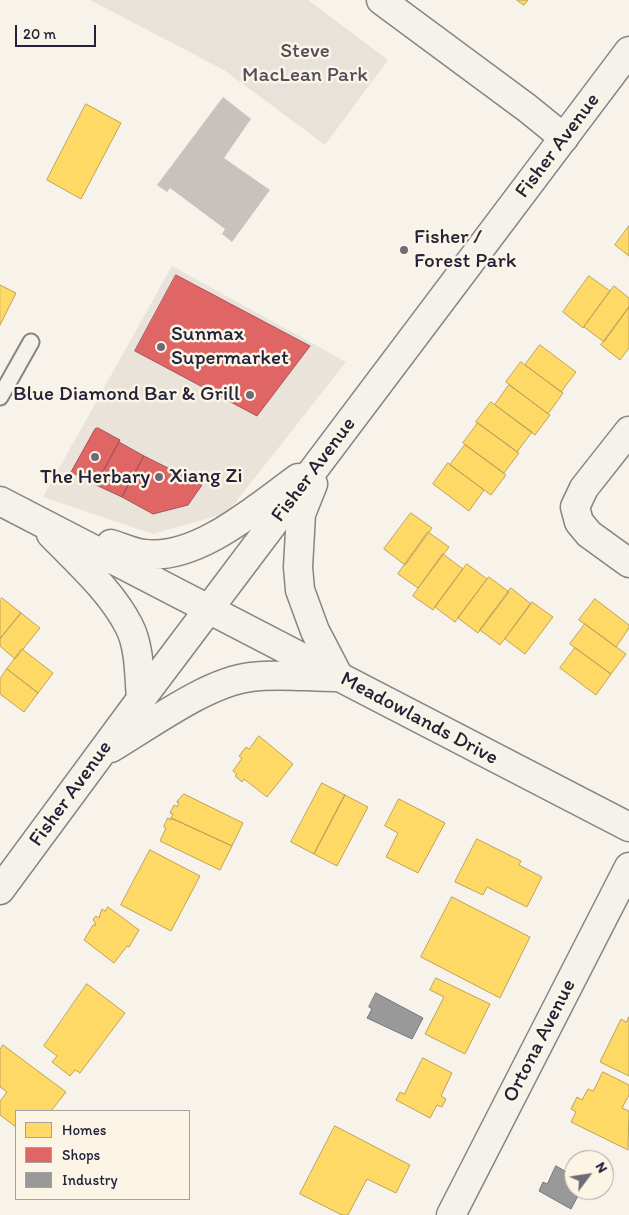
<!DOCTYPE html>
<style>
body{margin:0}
#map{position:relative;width:629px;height:1215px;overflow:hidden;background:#f7f3ea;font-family:Itim,sans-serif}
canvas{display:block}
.legend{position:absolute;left:15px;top:1110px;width:175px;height:90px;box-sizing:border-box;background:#fcf5e5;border:1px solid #a5a1a1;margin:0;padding:6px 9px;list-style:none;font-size:15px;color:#22223b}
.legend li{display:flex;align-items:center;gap:10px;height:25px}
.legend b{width:25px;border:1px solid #a5a1a1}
.north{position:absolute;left:564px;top:1150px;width:50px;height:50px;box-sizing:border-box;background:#fcf5e5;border:1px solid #a5a1a1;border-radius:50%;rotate:59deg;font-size:14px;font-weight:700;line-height:20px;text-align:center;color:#22223b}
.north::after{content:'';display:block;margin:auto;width:18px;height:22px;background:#6d6b78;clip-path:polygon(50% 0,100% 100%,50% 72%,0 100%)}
.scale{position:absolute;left:15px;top:25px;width:81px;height:22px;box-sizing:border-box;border:2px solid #22223b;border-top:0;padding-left:6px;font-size:15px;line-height:18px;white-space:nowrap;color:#22223b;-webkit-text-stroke:4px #fcf5e5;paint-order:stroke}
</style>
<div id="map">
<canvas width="629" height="1215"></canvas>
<ul class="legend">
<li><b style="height:14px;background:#ffd966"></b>Homes</li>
<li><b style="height:14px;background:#e06666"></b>Shops</li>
<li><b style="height:14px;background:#999"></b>Industry</li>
</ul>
<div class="north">N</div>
<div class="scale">20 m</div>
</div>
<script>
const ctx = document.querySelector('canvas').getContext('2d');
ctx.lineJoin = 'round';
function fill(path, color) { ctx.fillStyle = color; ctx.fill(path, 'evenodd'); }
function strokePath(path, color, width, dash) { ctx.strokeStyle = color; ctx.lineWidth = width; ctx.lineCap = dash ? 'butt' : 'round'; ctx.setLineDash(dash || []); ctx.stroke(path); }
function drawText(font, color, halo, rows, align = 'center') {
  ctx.font = font + ' Itim,sans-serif'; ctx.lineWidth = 5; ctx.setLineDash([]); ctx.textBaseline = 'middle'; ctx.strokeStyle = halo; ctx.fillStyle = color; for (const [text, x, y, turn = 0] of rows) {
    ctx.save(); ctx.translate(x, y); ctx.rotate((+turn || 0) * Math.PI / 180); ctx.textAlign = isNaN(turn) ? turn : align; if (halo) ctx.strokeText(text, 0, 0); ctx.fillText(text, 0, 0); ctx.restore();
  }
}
const built = new Path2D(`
 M172,266L346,362L227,513L153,534L43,497Z`);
const green = new Path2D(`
 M90,0H308L388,60L325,145L224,70Z`);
const water = new Path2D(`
 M223,97L251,119L224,158L270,190L232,242L222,234L225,229L170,188L167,192L157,185Z`);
const homes = new Path2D(`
 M517,0H528L524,5Z
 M86,104L121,123L81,199L47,180Z
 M629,226V256L615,245Z
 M589,276L610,291L583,328L563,312Z
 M0,285L16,293L0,325Z
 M614,286L629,298V307L604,342L584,327Z
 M629,307V348L620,360L601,345Z
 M540,345L576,372L561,392L525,365Z
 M521,362L563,393L548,414L506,382Z
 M509,385L550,415L535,435L495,405Z
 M491,402L532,432L517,452L476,422Z
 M478,423L519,453L504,473L463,443Z
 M465,445L506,475L491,495L450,465Z
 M448,463L484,490L469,511L433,484Z
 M411,513L432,528L405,565L384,549Z
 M428,532L449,547L418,588L398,574Z
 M443,554L463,569L433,610L413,596Z
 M467,564L487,579L455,622L435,607Z
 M489,577L509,592L478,633L458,618Z
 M511,588L531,604L500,645L480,630Z
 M2,598L21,613L0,639V600Z
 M595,599L629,625V628L616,647L579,620Z
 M532,602L553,617L525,654L505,639Z
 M21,613L40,628L15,659L0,646V639Z
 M585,624L626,654L611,674L570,644Z
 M575,648L611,674L596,695L560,668Z
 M22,649L53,673L38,693L7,669Z
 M7,669L38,693L24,712L0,694V679Z
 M259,736L293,764L267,797L244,779L242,782L235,776L237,774L233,771L242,758L239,756L246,747L249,749Z
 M322,783L345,795L314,854L291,842Z
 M184,794L243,823L232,846L171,818L173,814L170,813L174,805L177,807L179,802H177Z
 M345,795L368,807L337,866L314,854Z
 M399,799L445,823L418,873L386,857L398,833L385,826Z
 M168,818L171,820V818L232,846L220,870L160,841L166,828L164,827Z
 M477,839L521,861L519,865L542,877L527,907L487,887L483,895L455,882Z
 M150,850L200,876L171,931L121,905Z
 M452,897L530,937L500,998L421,957Z
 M108,907L139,930L129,947L127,946L114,963L84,940L93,925H96L93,919L96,916L99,918L102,909L105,911Z
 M436,978L490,1004L465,1054L425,1034L444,997L430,990Z
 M87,984L125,1013L80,1073L75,1070L70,1076L52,1062L57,1056L44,1046Z
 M629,1017V1076L600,1062L621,1019L626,1022Z
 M3,1045L66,1092L51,1111H16V1127L0,1115V1101L7,1092L0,1087V1050Z
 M423,1058L452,1073L441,1096L446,1099L442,1107L437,1105L430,1118L396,1100L400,1092L404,1094Z
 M603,1072L629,1085V1095L622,1108L629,1111L628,1150L571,1122L576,1112L571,1109L577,1097L582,1100L588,1089L593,1091Z
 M335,1126L410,1165L396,1193L367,1179L348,1215H342L300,1194Z`);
const shops = new Path2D(`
 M176,275L310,346L257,416L135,351Z
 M98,428L120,440L96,485L71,472L95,429Z
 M119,442L144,456L122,497L96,485Z
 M144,456L202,485L188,505L153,514L122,497Z`);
const industry = new Path2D(`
 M376,993L423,1018L412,1039L367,1018L372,1009L369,1007Z
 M556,1166L574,1176V1190H581L571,1209L539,1191L543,1182L547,1184Z`);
const lane = new Path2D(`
 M0,397L31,342`);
const street = new Path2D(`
 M381,0L527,108L564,138
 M629,431L584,488L575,507L579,522L589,534L629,563
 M451,1215L629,867`);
const secondary = new Path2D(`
 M313,484L301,514L298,567L300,590L315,631L339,677
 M0,501L629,827
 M51,534C78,562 111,591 129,626C140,647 139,676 141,699
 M111,544C121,547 133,553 144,554C197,561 258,507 298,478
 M111,748C150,725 207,682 251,677C278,673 308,677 335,677
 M0,890L141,699L629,51`);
const markers = [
 [404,250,5,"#6d6b78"],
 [161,347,5,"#6d6b78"],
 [250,395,5,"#6d6b78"],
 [95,457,5,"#6d6b78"],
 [159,477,5,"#6d6b78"]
];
const parkNames = [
 ["Steve",305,52],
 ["MacLean Park",305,76]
];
const streetNames = [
 ["Fisher Avenue",558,146,-53],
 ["Fisher Avenue",314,470,-53],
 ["Meadowlands Drive",419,719,28],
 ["Fisher Avenue",71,794,-54],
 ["Ortona Avenue",540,1041,-63]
];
const poiNames = [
 ["Fisher /",414,238],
 ["Forest Park",414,262],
 ["Sunmax",171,335],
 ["Supermarket",171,359],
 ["Blue Diamond Bar & Grill",240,395,"right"],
 ["Xiang Zi",169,477],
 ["The Herbary",95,478,"center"]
];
fill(built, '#e9e3d9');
fill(green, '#e8e3da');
fill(water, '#c7c2be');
fill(homes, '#ffd966');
strokePath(homes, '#bda259', 1);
fill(shops, '#e06666');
strokePath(shops, '#a75259', 1);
fill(industry, '#999');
strokePath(industry, '#75757d', 1);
strokePath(lane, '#868485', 19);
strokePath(street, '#868485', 31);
strokePath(secondary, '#868485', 31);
strokePath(lane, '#f5f2ec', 15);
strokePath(street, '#f5f2ec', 28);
strokePath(secondary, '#f5f2ec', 28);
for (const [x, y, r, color] of markers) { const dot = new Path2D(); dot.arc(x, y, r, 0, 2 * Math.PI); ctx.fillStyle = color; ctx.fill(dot); strokePath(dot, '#fcf5e5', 2); }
drawText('21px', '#504f5f', '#fcf5e5', parkNames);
drawText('21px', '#22223b', '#fcf5e5', streetNames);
drawText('21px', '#22223b', '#fcf5e5', poiNames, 'left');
</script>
